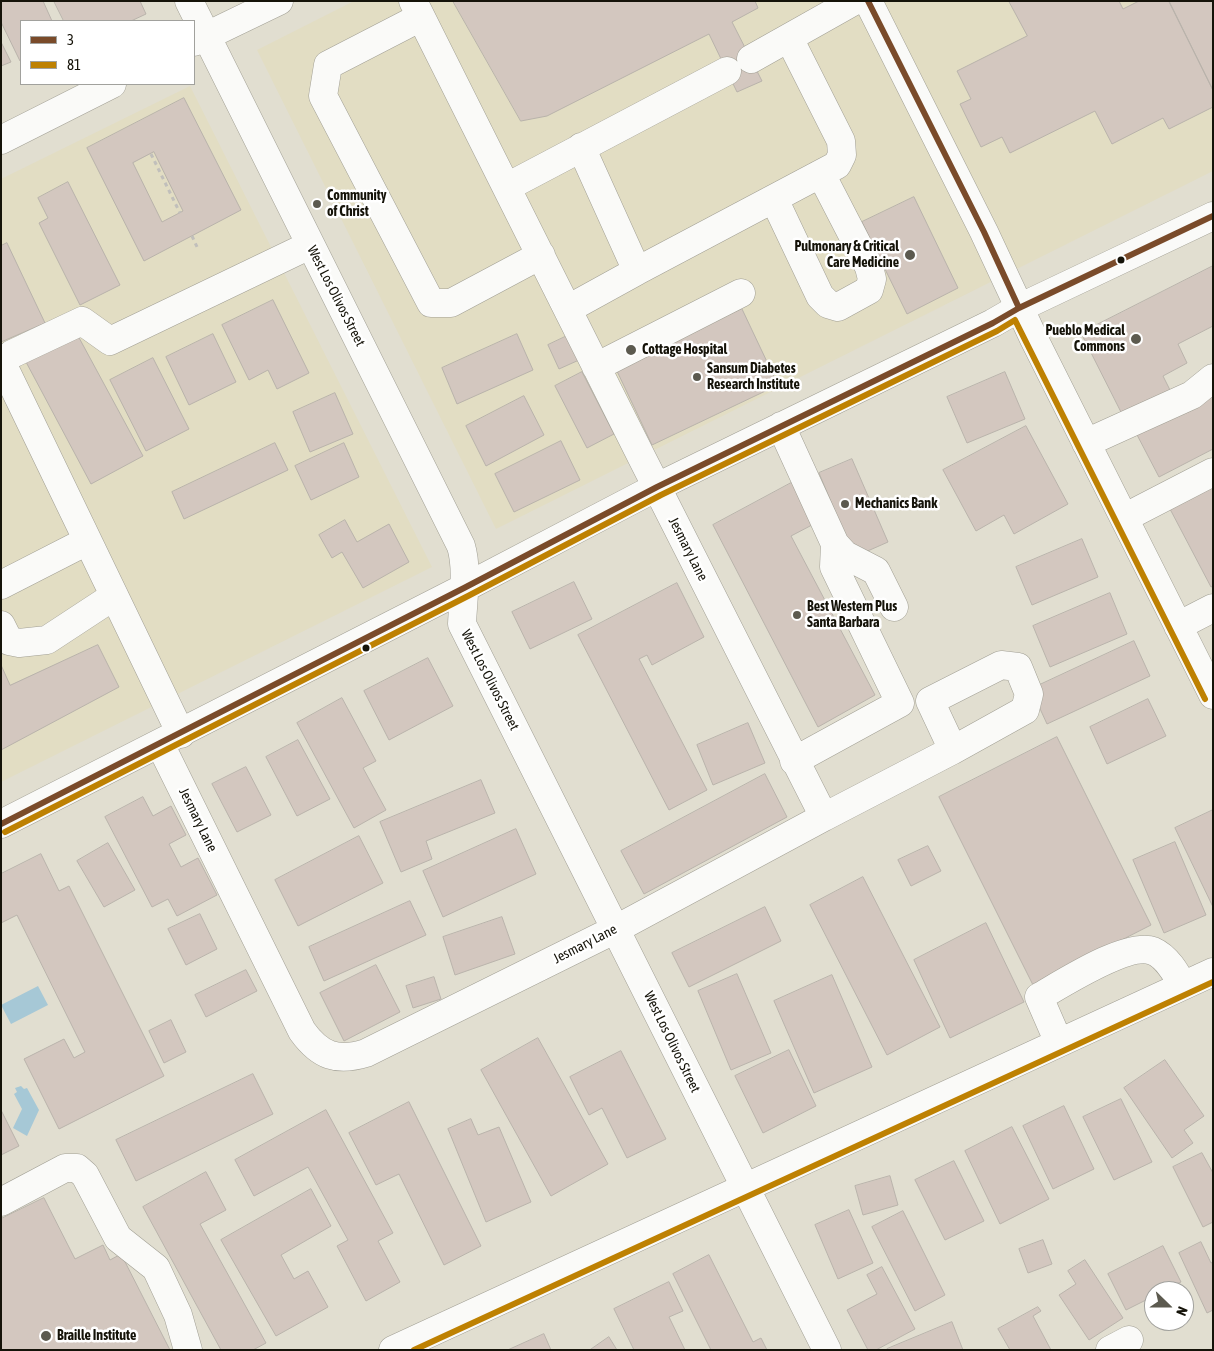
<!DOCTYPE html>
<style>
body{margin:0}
#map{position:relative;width:1214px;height:1351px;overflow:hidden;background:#e1ded0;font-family:"Asap Condensed",sans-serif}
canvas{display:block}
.frame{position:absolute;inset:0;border:2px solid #151309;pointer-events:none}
.legend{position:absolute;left:20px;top:20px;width:175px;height:65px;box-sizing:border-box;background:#fff;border:1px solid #a1a19d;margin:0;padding:6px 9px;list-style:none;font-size:15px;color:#151309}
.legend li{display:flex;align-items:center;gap:10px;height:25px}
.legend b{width:25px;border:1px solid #a1a19d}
.north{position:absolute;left:1144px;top:1281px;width:50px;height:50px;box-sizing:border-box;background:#fff;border:1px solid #a1a19d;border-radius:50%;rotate:112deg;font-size:14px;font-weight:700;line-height:20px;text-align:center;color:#151309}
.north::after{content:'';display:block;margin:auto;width:18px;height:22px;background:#5c5a4f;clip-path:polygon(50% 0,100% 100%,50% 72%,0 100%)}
</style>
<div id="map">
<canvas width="1214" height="1351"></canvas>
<div class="frame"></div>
<ul class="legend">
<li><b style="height:6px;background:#7a4b2a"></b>3</li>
<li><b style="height:6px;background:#be8102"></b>81</li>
</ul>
<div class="north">N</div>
</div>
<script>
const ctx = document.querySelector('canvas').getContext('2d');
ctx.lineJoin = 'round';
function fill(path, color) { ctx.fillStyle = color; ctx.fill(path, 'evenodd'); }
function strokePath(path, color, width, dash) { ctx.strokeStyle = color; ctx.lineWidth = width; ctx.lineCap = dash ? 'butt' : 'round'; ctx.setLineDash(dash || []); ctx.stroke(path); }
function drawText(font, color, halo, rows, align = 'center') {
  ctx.font = font + ' "Asap Condensed",sans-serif'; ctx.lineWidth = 5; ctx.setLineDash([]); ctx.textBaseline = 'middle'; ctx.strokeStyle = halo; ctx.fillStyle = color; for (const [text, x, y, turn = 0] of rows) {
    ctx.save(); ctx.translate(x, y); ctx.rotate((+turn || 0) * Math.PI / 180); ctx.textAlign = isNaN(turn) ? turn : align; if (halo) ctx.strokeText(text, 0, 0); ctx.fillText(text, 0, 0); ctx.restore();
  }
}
const built = new Path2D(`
 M354,1H1213V171L496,529L257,50Z
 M190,86L432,567L1,782V179Z`);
const water = new Path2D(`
 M38,986L48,1005L11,1024L1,1005Z
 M21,1086L24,1089L27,1088L39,1110L27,1136L13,1128L22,1109L14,1094L17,1092L15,1088Z`);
const building = new Path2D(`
 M1,1H43L52,21H21V61H20L1,22Z
 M54,1H140L146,14L131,21H64Z
 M453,1H755L758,8L732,22L762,81L737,92L709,34L547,116L521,121Z
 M1009,1H1119L1123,9L1139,1H1169L1213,90V107L1169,129L1163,118L1112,144L1095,111L1010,153L1002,137L981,147L960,104L971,99L957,71L1027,36Z
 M1169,1H1213V90Z
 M1,42L11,62L1,66Z
 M184,98L241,210L144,261L87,148ZM154,152L183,211L162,222L133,163Z
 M68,182L120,285L80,305L39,223L48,218L38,198Z
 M914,197L958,288L907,314L862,222Z
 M7,243L45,323L1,342V246Z
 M1213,266V326L1178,344L1187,363L1163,376L1173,396L1125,420L1081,333Z
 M273,300L309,373L277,389L268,370L249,380L222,325Z
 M742,309L778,385L652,445L616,369Z
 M77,334L143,456L91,484L26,362Z
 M213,334L236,382L189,405L166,357Z
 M517,334L533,370L457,404L442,368Z
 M567,336L579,360L559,369L548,345Z
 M153,358L189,429L146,451L110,380Z
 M582,372L614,434L587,448L555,386Z
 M1005,372L1025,419L967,443L947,397Z
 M1213,390V449L1159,477L1135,431Z
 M335,393L353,434L310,452L293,412Z
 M524,396L544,435L486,466L466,426Z
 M1026,426L1068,504L1014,534L1004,515L976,531L943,470Z
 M561,441L580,480L514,512L495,474Z
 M275,443L288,470L184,519L172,492Z
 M344,443L359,477L311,500L295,466Z
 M852,459L888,542L854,557L819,473Z
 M793,482L812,525L791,536L875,695L818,727L713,525Z
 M1213,485V586L1211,587L1170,509Z
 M345,520L357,542L389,524L409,562L363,588L342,552L332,558L319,535Z
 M1082,539L1098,577L1032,605L1016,567Z
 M574,582L592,619L530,649L512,612Z
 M677,583L704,637L652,665L647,655L639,659L707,790L669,810L578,635Z
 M1110,593L1127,634L1050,667L1033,626Z
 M1134,641L1150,676L1047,724L1031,689Z
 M98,645L119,687L1,750V665L10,685Z
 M428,658L453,706L389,740L364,691Z
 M342,698L376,761L363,768L386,810L354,828L297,723Z
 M1148,699L1166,736L1107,764L1090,727Z
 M748,723L765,763L713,785L697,745Z
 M1057,737L1151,925L1033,985L939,797Z
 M298,740L330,799L297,816L266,757Z
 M246,767L271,815L237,832L212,784Z
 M765,774L787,817L644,894L621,851Z
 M481,780L495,813L426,841L432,859L401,872L380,822Z
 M143,797L153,816L171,806L186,835L169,844L181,867L198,858L217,895L177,916L168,899L152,907L105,817Z
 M1213,810V907L1175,828Z
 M516,829L536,874L443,917L423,871Z
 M359,836L383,883L298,926L275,880Z
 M1175,842L1206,915L1164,933L1133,860Z
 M108,843L135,890L104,907L77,861Z
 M928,846L941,871L911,886L898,860Z
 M41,854L59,891L69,886L164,1076L59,1129L24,1059L64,1039L74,1058L85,1052L17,915L1,923V874Z
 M863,877L940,1027L887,1055L810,905Z
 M410,901L426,935L324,981L309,947Z
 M765,907L781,941L689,987L672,953Z
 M200,914L217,949L186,965L168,929Z
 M502,917L515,954L455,975L443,937Z
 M986,923L1024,1002L950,1038L914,960Z
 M376,965L400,1012L344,1041L320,993Z
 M246,970L257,991L206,1017L195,995Z
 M737,974L771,1053L731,1070L698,991Z
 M832,975L872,1067L814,1093L774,1001Z
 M434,977L441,999L413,1008L406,986Z
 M171,1020L186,1052L164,1063L149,1031Z
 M538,1038L608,1164L551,1196L481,1070Z
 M789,1050L816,1106L763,1133L735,1076Z
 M621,1051L666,1139L627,1158L602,1108L589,1115L570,1077Z
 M1165,1060L1204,1116L1184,1130L1193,1143L1172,1158L1124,1088Z
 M253,1074L273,1114L136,1181L116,1140Z
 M1121,1099L1152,1162L1114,1180L1083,1117Z
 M409,1102L481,1246L444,1265L399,1174L376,1185L349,1133Z
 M1064,1106L1094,1169L1053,1189L1023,1126Z
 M1,1110L19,1146L1,1155Z
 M326,1110L393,1233L378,1241L400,1282L366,1301L337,1246L348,1240L308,1167L254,1196L235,1160Z
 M471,1119L478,1135L499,1127L531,1202L486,1222L448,1129Z
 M1012,1127L1049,1199L1000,1224L965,1151Z
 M1202,1153L1213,1173V1222L1203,1227L1173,1167Z
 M954,1161L984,1221L945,1240L915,1180Z
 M206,1172L226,1210L200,1224L266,1343L253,1350H221L143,1207Z
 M890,1176L898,1205L863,1215L855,1186Z
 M311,1189L331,1226L281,1255L294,1279L308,1271L328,1307L276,1336L221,1240Z
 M44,1198L75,1259L103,1245L110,1260L121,1254L170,1350H1V1219Z
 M849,1210L873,1263L838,1279L815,1225Z
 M903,1211L945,1295L915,1311L872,1227Z
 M1043,1240L1052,1264L1028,1273L1019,1249Z
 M1201,1242L1211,1263L1213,1262V1310L1207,1313L1179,1253Z
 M1163,1246L1181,1282L1163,1291H1154V1296L1126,1310L1108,1274Z
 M709,1255L753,1342L761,1338L767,1350H711L673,1274Z
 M1085,1260L1123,1318L1089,1340L1059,1295L1076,1284L1068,1271Z
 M882,1267L915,1329L876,1350H868L847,1310L877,1294L867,1275Z
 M669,1282L683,1311L669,1317L685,1350H634L614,1309Z
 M1038,1307L1041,1311L1033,1316L1051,1350H1010L998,1329Z
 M952,1322L963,1350H887V1349Z
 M544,1334L551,1350H508Z
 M609,1337L617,1350H590Z`);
const path = new Path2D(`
 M151,154L180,213
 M192,236L198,249`);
const minor = new Path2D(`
 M189,1L461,546C468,569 463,600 462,624L827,1350
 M868,1L984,232L1034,339L1213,695
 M421,17L328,65L323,96L431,303H451L541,255
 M194,42L279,1
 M751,59L854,1
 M1,140L112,84
 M581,147L637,271L837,165L842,155L841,141L789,38
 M507,187L727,71
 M774,199L820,296L828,304L838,307L869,290L872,279L869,267L821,174
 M568,309L637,271
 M2,363L181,734
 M1,364L12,354L82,321L110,341L310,245
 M596,367L741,293
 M781,426L835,544L834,567L900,703L794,761
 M1086,443L1192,395L1213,378
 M1124,518L1213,472
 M835,544L845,555L876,571L894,607
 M1,585L87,541
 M1,625L9,641L19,643L47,640L114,596
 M1178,626L1213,608
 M160,744L302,1031C320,1056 337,1062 366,1053L616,929L824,817L641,456L413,1
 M824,817L953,750L1025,710L1029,694L1018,667L1001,665L930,701L953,750
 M1,824L464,588L657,487L993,323L1019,308L1213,216
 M1059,1043L1039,997C1062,984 1128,941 1153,951C1167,957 1176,973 1183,986
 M1,1202L65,1168H77L85,1175L118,1238L156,1268L178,1315L188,1350
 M393,1350L1213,972
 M1110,1350L1129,1340`);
const bus1 = new Path2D(`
 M868,1L984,232L1019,308
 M1,824L464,588L657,487L993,323L1019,308L1213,216`);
const bus2 = new Path2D(`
 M5,832L468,596L661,495L997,331L1015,320L1205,699
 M414,1350L1213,982`);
const markers = [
 [317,204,5,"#5c5a4f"],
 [910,255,6,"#5c5a4f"],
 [1121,260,4.5,"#151309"],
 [1136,339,6,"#5c5a4f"],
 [631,350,6,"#5c5a4f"],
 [697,377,5,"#5c5a4f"],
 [845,504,5,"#5c5a4f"],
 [797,615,5,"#5c5a4f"],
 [366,648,4.5,"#151309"],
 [46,1336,6,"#5c5a4f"]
];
const poiNames = [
 ["Community",327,196],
 ["of Christ",327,212],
 ["Pulmonary & Critical",899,247,"right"],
 ["Care Medicine",899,263,"right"],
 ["Pueblo Medical",1125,331,"right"],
 ["Commons",1125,347,"right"],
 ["Cottage Hospital",642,350],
 ["Sansum Diabetes",707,369],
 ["Research Institute",707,385],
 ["Mechanics Bank",855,504],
 ["Best Western Plus",807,607],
 ["Santa Barbara",807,623],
 ["Braille Institute",57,1336]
];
const streetNames = [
 ["West Los Olivos Street",336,296,63],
 ["Jesmary Lane",688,549,63],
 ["West Los Olivos Street",490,680,63],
 ["Jesmary Lane",198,820,64],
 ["Jesmary Lane",585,944,-27],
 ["West Los Olivos Street",672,1042,64]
];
fill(built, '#e2ddc3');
fill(water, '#a6c8d6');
fill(building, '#d3c7bf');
strokePath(building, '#b9b3ab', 1);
strokePath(minor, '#a19f94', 29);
strokePath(path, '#c1bfbb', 3, [4, 4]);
strokePath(minor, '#fafaf8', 28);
strokePath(bus1, '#7a4b2a', 6);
strokePath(bus2, '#be8102', 6);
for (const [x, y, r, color] of markers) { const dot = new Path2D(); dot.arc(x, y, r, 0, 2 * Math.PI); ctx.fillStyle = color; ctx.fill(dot); strokePath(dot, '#fff', 2); }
drawText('bold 14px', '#151309', '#fff', poiNames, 'left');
drawText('14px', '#151309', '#fff', streetNames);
</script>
